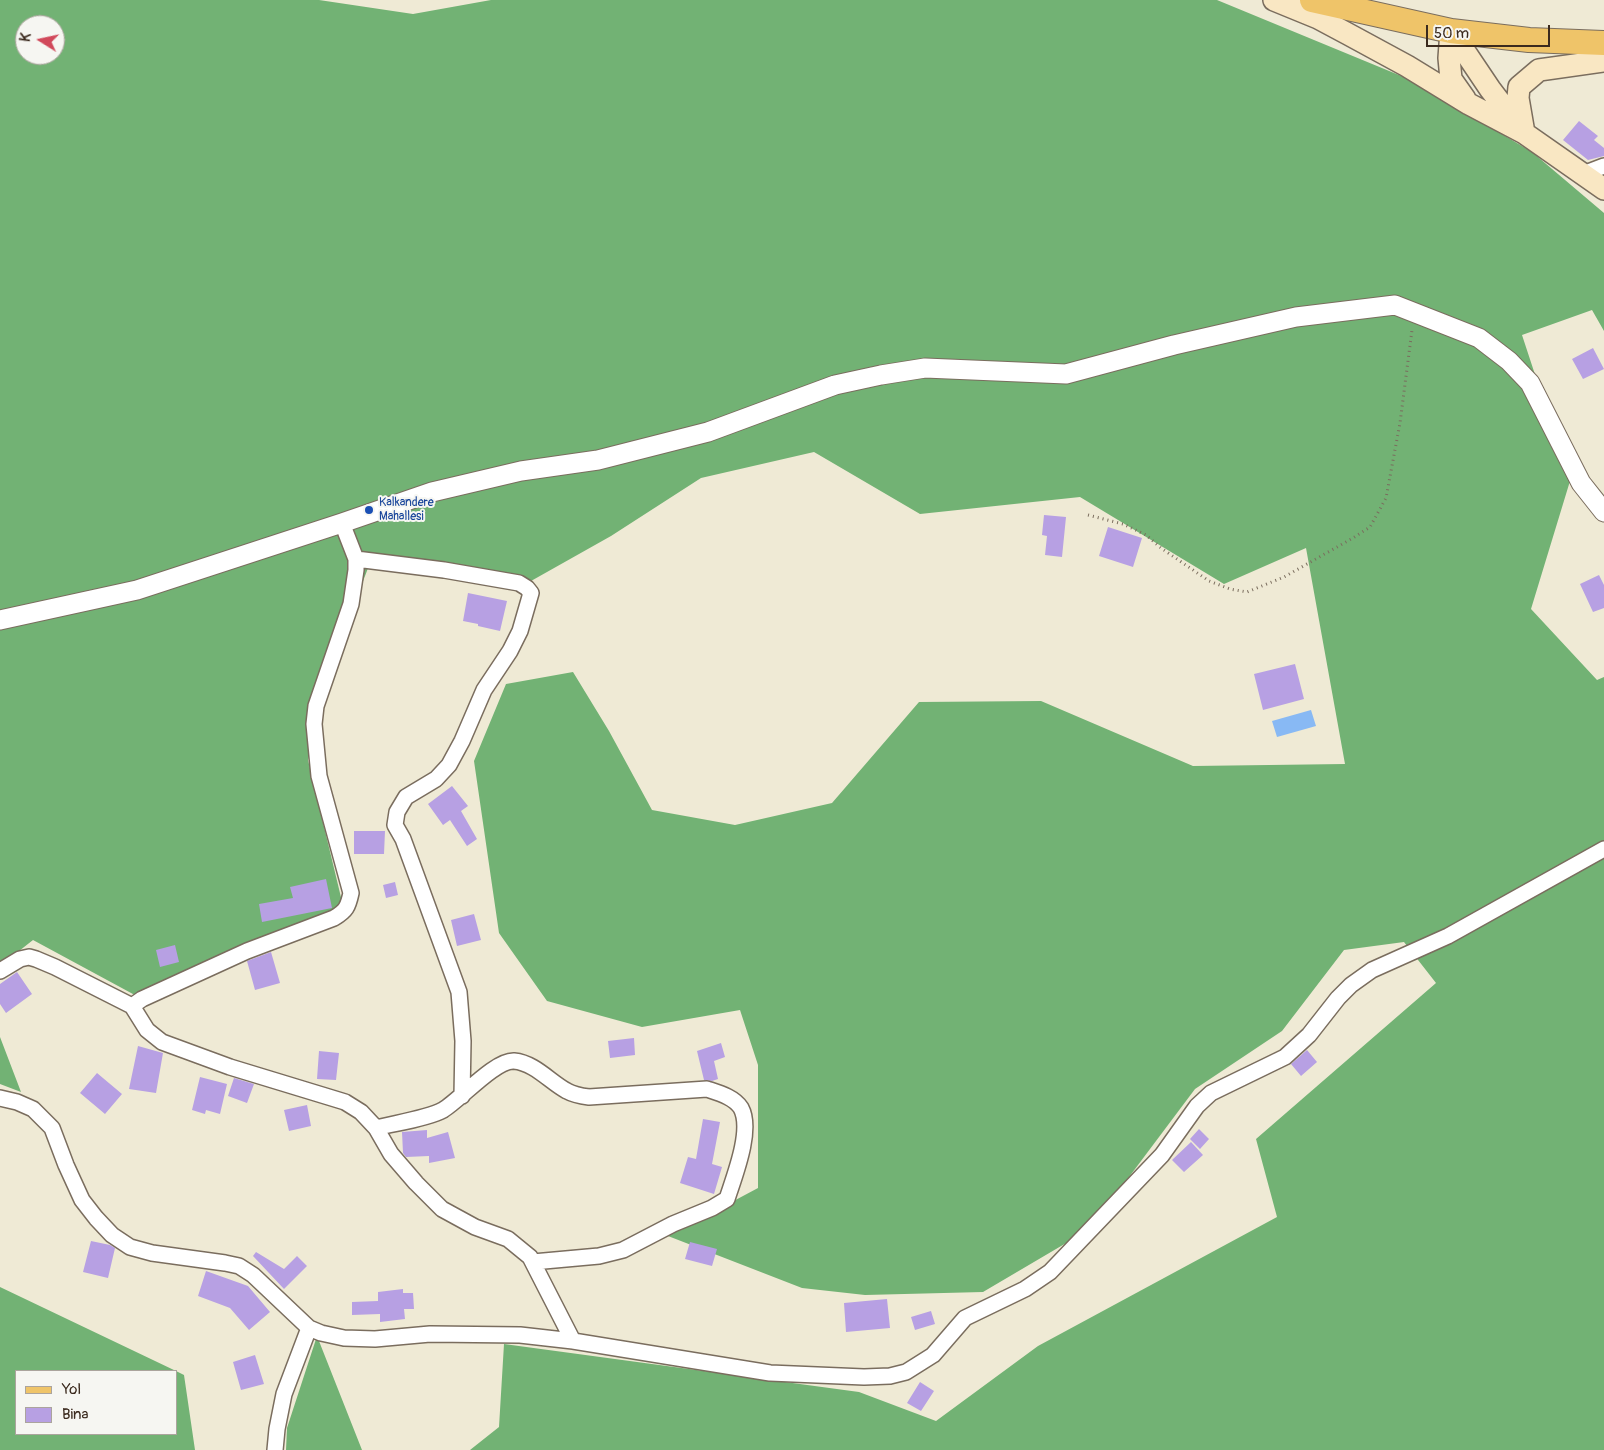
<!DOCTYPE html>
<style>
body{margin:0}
#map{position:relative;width:1604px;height:1450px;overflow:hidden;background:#efead5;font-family:Pangolin,sans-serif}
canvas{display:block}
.legend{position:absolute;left:15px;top:1370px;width:162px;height:65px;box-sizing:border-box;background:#f6f6f2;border:1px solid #aba49d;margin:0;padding:6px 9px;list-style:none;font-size:15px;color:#3b2a1e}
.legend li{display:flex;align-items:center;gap:10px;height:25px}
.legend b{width:25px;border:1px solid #aba49d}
.north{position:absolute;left:15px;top:15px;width:50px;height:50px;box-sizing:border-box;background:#f6f6f2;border:1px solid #aba49d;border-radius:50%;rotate:280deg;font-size:14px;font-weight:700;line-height:20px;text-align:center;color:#3b2a1e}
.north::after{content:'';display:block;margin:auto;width:18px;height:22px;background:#d1495b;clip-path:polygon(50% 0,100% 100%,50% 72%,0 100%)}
.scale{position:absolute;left:1426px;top:25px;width:124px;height:22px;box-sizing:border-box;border:2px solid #3b2a1e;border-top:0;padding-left:6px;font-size:15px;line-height:18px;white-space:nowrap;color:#3b2a1e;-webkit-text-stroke:4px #f6f6f2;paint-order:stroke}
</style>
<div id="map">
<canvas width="1604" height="1450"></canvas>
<ul class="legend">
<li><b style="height:6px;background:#efc469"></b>Yol</li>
<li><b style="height:14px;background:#b7a0e3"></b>Bina</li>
</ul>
<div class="north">K</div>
<div class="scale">50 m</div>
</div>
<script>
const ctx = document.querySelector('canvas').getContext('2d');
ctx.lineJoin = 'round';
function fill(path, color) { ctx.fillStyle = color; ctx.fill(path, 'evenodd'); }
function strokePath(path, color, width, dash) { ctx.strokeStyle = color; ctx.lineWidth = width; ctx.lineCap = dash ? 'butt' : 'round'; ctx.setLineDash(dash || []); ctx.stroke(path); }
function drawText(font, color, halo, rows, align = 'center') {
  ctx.font = font + ' Pangolin,sans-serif'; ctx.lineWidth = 4; ctx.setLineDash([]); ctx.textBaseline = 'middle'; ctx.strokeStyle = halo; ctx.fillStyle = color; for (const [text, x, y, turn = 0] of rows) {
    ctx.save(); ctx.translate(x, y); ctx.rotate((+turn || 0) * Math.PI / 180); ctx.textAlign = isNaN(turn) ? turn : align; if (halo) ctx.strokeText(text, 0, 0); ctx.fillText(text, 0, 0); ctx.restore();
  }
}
const forest = new Path2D(`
 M0,0H319L413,14L491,0H1217L1411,80L1532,152L1604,213V331L1592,310L1522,335L1570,481L1531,609L1597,680L1604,677V1450H470L499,1427L504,1344L859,1392L936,1421L1038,1346L1277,1217L1256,1139L1436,983L1404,942L1344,950L1282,1031L1195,1089L1090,1229L983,1292L865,1295L802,1288L668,1236L758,1188V1065L740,1010L642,1027L547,1001L499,933L474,761L506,684L573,672L609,731L652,810L735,825L832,803L919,702L1041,701L1193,766L1345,764L1306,548L1224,584L1080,497L920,514L814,452L701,478L611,536L531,581L370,563L330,667L308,760L345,914L144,1000L33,940L0,966ZM25,25H55V55H25Z
 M0,1037L21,1092L0,1084Z
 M0,1287L176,1371H16V1434H176V1371L184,1375L195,1450H0Z
 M317,1336L362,1450H286L287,1428Z`);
const water = new Path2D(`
 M1311,710L1316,726L1277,737L1272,721Z`);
const building = new Path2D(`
 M1579,121L1598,136L1594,140L1604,148V156L1588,160L1563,140Z
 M1593,348L1604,369L1583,379L1572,359Z
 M1044,515L1066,517L1062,557L1045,555L1047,536L1042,535Z
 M1108,527L1142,538L1133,567L1099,556Z
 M1599,575L1604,585V608L1593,612L1580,584Z
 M468,593L507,601L500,631L478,626V624L463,621Z
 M1295,664L1304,699L1263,710L1254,674Z
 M452,786L468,806L461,811L477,839L467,846L450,820L443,825L428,804Z
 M354,831H385L384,854H354Z
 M326,879L332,908L262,922L259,904L293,898L290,887Z
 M395,882L398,895L386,898L383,885Z
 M474,914L481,940L457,946L451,920Z
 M175,945L179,962L160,967L156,950Z
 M271,952L280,983L255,990L247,961Z
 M17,972L32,994L6,1013L0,1004V984Z
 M634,1038L635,1055L610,1058L608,1041Z
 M721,1043L725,1057L714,1061L718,1079L712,1081L704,1080L697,1051Z
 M138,1046L163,1053L156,1093L129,1089Z
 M1307,1050L1317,1062L1301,1076L1291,1064Z
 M319,1051L339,1053L336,1080L317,1079Z
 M97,1073L122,1094L105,1114L80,1093Z
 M200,1077L227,1084L220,1114L206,1110L205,1114L192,1110Z
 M234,1078L254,1084L247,1103L228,1096Z
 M307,1105L311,1126L289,1131L284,1110Z
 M703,1119L720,1122L712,1164L722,1167L714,1194L680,1183L688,1157L696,1159Z
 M1199,1129L1209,1139L1200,1149L1190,1139Z
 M427,1130V1138L448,1132L455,1158L429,1163V1156L406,1157L403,1153L402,1132Z
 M1191,1142L1203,1155L1184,1172L1172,1160Z
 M91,1241L110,1245L115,1248L108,1278L83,1272Z
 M690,1242L717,1249L712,1266L685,1259Z
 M256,1252L284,1269L297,1256L307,1266L284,1289L253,1256Z
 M206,1271L248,1286L270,1312L249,1330L230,1308L198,1296Z
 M403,1289V1293H413L414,1309H404L405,1319L380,1322V1314L352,1315V1302L378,1301V1292Z
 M887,1299L890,1328L846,1332L844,1303Z
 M931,1311L935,1324L915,1330L911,1317Z
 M255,1355L264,1384L241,1390L233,1362Z
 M920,1382L934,1391L921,1411L907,1403Z`);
const path = new Path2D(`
 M1088,515L1123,524L1146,535L1161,548L1209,581L1230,589L1247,592L1284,577L1353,538L1370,527L1386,498L1400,423L1412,330`);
const minor = new Path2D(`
 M1583,174L1604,166
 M356,559L444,570L519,583L527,588L531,593L520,631L510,651L484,690L462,741L449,765L436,779L406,797L397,812L395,825L403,839L459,992L463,1041L462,1096
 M0,971L20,959L29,957L36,959L55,967L132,1006L147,1030L162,1042L230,1067L345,1102L361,1112L376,1128L391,1154L416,1183L442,1209L475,1227L508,1239L530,1257L573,1341
 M132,1006L142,999L247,951L334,918C346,911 348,907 351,893L319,776L314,724L316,706L351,604L356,570V559L342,523
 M0,1098L17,1102L33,1109L52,1128L66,1165L82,1200L96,1218L112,1235L130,1247L152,1253L225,1263L239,1266L253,1275L309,1328L321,1333L344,1338L375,1339L430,1334L520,1335L573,1341L770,1373L864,1377L890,1376L906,1372L933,1355L965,1318L1025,1289L1050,1272L1162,1155L1197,1106L1211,1093L1285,1057L1309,1035L1338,998L1351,985L1372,970L1448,936L1604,849
 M376,1128C395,1123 426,1119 443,1110C461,1099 495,1060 514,1061C535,1063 550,1082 567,1091C574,1095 581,1096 589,1097L707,1089C719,1093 734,1097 741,1108C753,1130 734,1177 727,1199L712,1208L673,1224L623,1250L599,1256L533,1262
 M275,1450L277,1429L284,1394L309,1328`);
const tertiary = new Path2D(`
 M0,620L137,590L342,523L432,492L521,471L598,460L708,432L835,385L881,375L925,368L1066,374L1174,345L1296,317L1395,305L1479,338L1509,361L1530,383L1581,483L1604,512`);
const secondary = new Path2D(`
 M1274,0L1318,18L1348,34L1407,66L1469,104L1524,133L1604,189
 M1451,31L1490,89L1519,127
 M1451,31L1449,58L1451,79L1465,99
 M1524,133L1518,98L1519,87L1539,70L1604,61`);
const primary = new Path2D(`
 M1312,0L1451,31L1529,40L1604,43`);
const markers = [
 [369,510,5,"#1a4fb4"]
];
const transitNames = [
 ["Kalkandere",379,503],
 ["Mahallesi",379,517]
];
fill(forest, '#72b274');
fill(water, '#88b9f4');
fill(building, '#b7a0e3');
strokePath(minor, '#7a6d5e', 18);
strokePath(tertiary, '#7a6d5e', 21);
strokePath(secondary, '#7a6d5e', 24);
strokePath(primary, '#7a6d5e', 26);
strokePath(path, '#7a6d5e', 3, [1, 4]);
strokePath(minor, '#fff', 15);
strokePath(tertiary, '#fff', 19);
strokePath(secondary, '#f9e7c3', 21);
strokePath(primary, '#efc469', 24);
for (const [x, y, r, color] of markers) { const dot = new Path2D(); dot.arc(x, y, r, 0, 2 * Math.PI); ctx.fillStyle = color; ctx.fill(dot); strokePath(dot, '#f6f6f2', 2); }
drawText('12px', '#164399', '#f6f6f2', transitNames, 'left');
</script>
